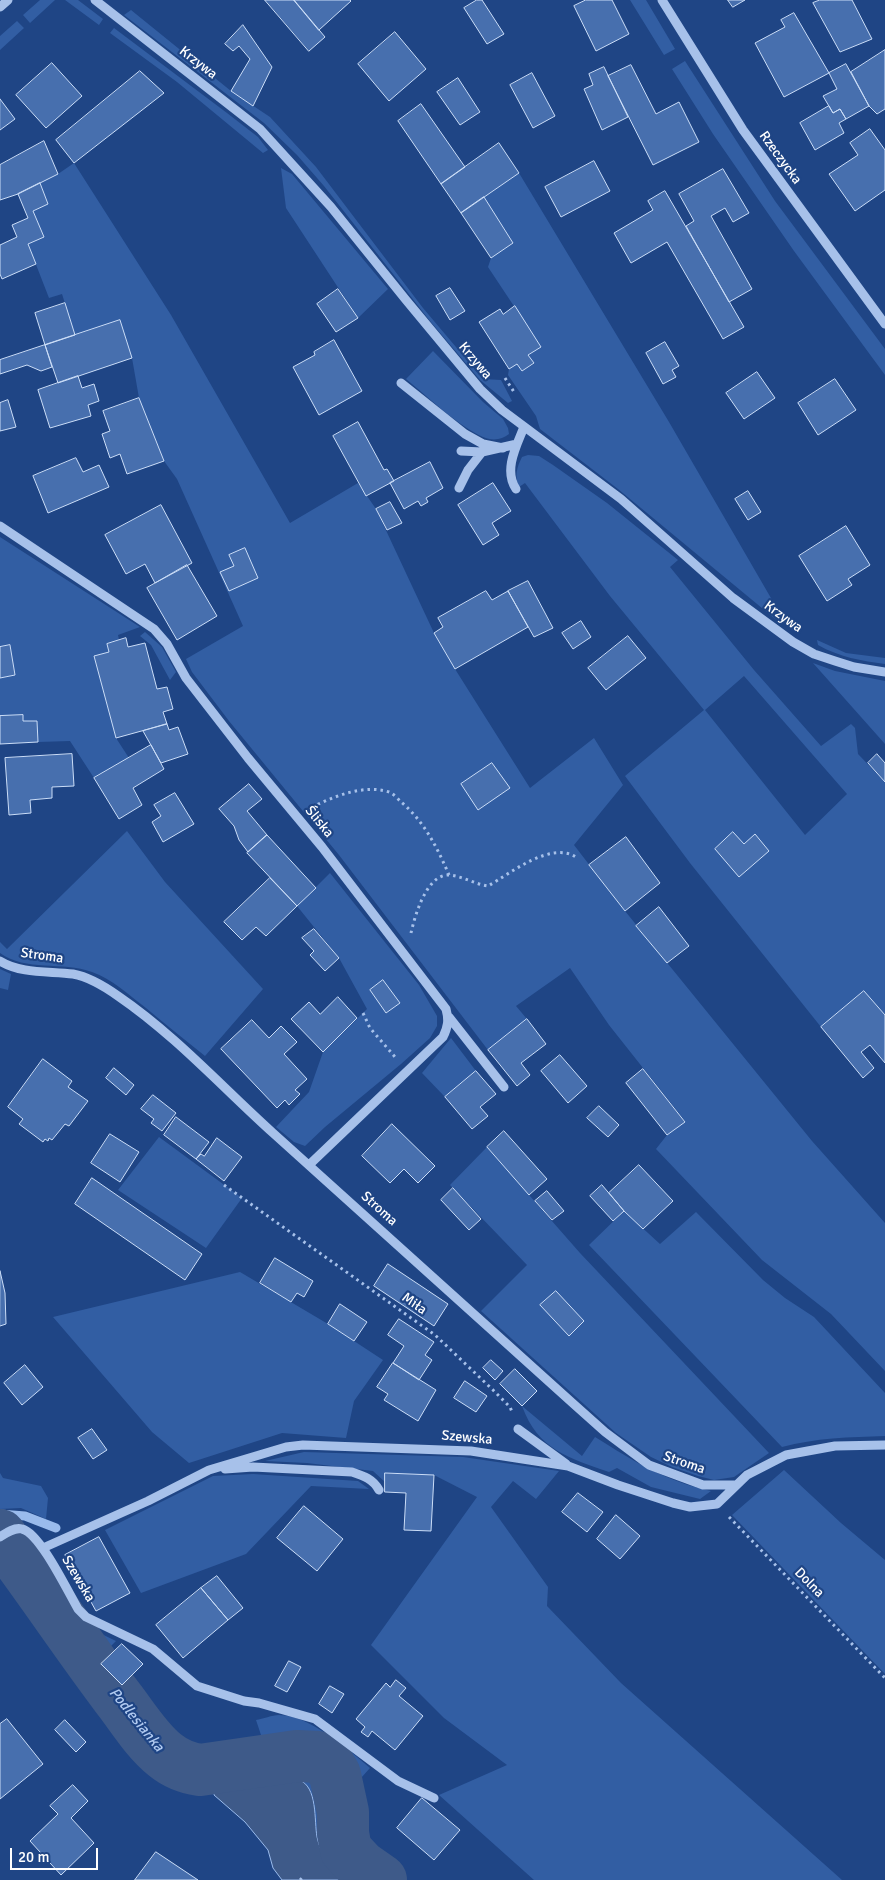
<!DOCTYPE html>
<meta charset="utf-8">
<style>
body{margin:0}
#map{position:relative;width:885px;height:1880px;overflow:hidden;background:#1f4585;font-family:Signika,sans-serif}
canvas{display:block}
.scale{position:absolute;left:10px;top:1848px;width:88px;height:22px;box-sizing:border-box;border:2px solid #fff;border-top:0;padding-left:6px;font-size:15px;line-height:18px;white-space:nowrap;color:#fff;-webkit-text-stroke:4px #1f4585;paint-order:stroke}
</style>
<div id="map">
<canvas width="885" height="1880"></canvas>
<div class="scale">20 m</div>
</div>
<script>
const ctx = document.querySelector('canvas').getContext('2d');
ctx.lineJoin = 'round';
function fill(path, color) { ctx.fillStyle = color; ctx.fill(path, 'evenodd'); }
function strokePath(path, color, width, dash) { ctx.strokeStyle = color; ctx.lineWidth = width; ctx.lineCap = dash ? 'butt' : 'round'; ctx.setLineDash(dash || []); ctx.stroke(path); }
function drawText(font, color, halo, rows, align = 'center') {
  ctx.font = font + ' Signika,sans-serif'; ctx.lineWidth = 4.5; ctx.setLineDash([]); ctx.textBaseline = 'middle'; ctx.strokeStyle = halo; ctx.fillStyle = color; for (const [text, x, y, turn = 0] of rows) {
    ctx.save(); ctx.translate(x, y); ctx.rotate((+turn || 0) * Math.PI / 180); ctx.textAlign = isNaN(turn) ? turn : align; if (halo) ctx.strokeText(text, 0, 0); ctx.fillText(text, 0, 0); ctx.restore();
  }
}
const green = new Path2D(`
 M40,0H55L30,23L23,15Z
 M65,0H78L103,19L99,25Z
 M630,0H646L675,49L664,55Z
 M131,10L231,91L270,117L316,167L423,308L483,379L501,380L512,401L508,403L480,380L430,321L324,186L297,155L264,123L124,15Z
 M17,21L24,28L0,50V36Z
 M114,28L227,113L258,137L268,150L263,153L177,82L110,33Z
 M685,61L775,201L885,349V375L794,251L713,134L672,69Z
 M74,163L171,315L290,523L358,483L376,509L434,633L455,669L530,788L594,738L623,785L574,845L625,911L812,1141L885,1223V1371L831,1314L762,1260L656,1149L667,1135L685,1121L609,1025L570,968L516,1006L527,1019L488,1050L339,855L229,721L192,672L186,659L243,626L177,479L164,461L139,398L132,358L120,321L75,335L62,294L49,298L28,244L43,237L33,211L48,204L40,183L58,174Z
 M281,168L292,174L388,289L358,318L286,208Z
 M519,173L669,422L786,624L780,623L618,489L540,429L536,416L508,375L509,369L517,364L522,371L534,364L528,355L541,347L488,267L491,258L513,243L484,197Z
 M433,351L483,402L503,419L508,428L509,434C502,440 492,441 483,437C458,426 428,397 406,379Z
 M528,455L539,456L553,465L607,503L678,560L670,567L754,670L821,746L851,724L855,728L858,754L885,782V1015L864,991L821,1027L690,863L625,776L704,710L610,596L525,483L519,487C514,476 517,467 522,457ZM744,676L847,794L805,835L705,710Z
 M0,537L140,627L118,635L119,640L107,644L109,652L95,656L116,738L129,758L94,778L70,741L38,742L37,721H23V716H0V678L15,675L10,645L0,647Z
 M145,632L162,647L176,672L170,680L151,645L140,636Z
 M817,640L846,653L885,658V664C862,661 839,657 818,645Z
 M813,663L835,671L885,681V744Z
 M127,831L165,882L263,989L205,1056C185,1040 165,1024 146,1008C129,995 112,979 92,972C62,961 26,972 0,953V942L7,949Z
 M330,873L419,985L437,1016V1026L430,1038L401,1064L325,1127L305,1146L294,1142L276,1127L309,1092L323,1052L367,1009L339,958L297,906Z
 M0,969L11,974L8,990L0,988Z
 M451,1038L476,1071L445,1097L422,1073Z
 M159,1137L242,1198L206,1248L118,1190Z
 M487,1147L580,1253L769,1453L734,1477L714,1480L698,1476L672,1467L651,1457L616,1433L481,1311L527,1265L450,1185Z
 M624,1211L660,1244L696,1212L763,1280L785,1298L814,1317L885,1393V1436C850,1437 815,1438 782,1447L589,1245Z
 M240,1272L328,1324L383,1360L354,1401L346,1438L282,1433L189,1463L152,1432L53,1317Z
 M522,1406L582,1456L595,1437C635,1462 665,1481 711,1491L700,1499L651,1487L617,1468L609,1472C569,1458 538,1450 522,1406Z
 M304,1452L463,1457L559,1471L536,1499L513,1481L491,1507L548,1587L547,1606L621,1683L842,1880H534L439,1795L507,1765L444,1718L371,1645L477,1497L434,1475L386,1473L385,1482L373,1471L307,1463L265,1461Z
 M784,1470L841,1523L885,1560V1674L732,1515Z
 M0,1473L3,1478L41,1486L48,1498L46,1519L21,1508L0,1509Z
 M253,1474L358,1481L369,1489L311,1486L246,1554L141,1593L105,1530L213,1476Z
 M21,1540L31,1546L43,1572L73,1617L85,1626L116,1641L96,1661L157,1736L186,1758L203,1762L268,1756L256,1720C263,1719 272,1715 279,1715C309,1715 348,1749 370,1768L352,1788L361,1844L371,1863L399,1880H343L328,1865L317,1837L315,1811L311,1791L299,1780L225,1788L215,1790L214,1795L159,1765L109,1712L82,1676L0,1555V1548L12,1542Z`);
const water = new Path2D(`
 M299,1780C318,1786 314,1821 317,1837C321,1855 330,1867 343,1880H282L273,1868L268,1850L245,1822L214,1795L215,1790L225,1788Z`);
const stream = new Path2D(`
 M0,1514L25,1516L56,1528`);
const river = new Path2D(`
 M0,1535C40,1588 77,1644 117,1697C132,1716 146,1740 165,1755C176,1764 187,1768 200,1770L297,1756L318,1757L329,1765L335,1775L343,1812V1833L346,1850L361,1866L381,1880`);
const building = new Path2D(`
 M265,0H294L325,37L309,51Z
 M294,0H350L351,1L319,30Z
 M477,0H482L504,34L487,44L464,8Z
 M586,0H612L629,34L596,51L574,6Z
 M728,0H745L733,7Z
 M820,0H852L872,39L840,52L813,3Z
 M794,13L829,73L784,97L755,43L785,27L781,20Z
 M243,25L272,67L253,106L231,91L250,59L239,46L233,51L225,44Z
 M395,32L426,69L389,101L358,64Z
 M885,50V109L877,114L869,106L851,72Z
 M52,63L82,96L46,128L16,95Z
 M846,64L869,106L846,119L840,109L833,113L823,96L837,89L829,73Z
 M631,65L656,114L679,102L699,142L653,165L608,76Z
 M604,67L628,117L602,130L584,89L593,85L589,74Z
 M140,71L164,93L74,163L56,140Z
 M532,73L555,116L533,128L510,85Z
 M458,78L480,112L460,125L437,92Z
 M0,99L15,119L0,130Z
 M421,104L465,167L441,184L398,121Z
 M829,106L833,113L840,109L846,119L839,123L844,133L815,150L800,123Z
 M870,129L885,150V190L855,211L829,174L858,155L850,143Z
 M44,141L58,174L18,194L0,200V165Z
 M499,143L519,173L461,213L441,184Z
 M594,161L610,191L561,217L545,187Z
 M723,169L749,213L733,222L725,208L711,216L752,289L729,302L686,226L694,221L679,194Z
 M40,183L48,204L33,211L44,237L28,244L36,264L2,279L0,274V245L17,237L12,225L28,218L18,194Z
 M665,191L744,327L723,339L667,242L631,263L614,233L653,210L648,201Z
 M484,197L513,243L491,258L461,213Z
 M450,288L465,311L450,320L436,296Z
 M338,289L358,318L336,332L317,304Z
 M65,303L75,335L45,345L35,313Z
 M515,306L541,347L528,355L534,363L522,371L517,364L509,369L479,322L500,309L503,314Z
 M120,320L132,358L58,383L45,345Z
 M334,340L362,391L319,415L293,367L315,355L314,352Z
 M665,342L679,366L672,370L676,377L663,384L646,353Z
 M45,345L52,367L41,371L27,365L0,374V360Z
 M757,372L775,398L744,419L726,393Z
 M78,376L82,388L94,384L99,401L88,405L91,416L50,428L38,390Z
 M835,379L856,410L818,435L798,403Z
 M139,398L164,461L127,474L120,454L110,458L102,434L110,431L103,411Z
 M8,400L16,427L0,431V403Z
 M358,422L384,470L387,469L394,481L366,496L333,436Z
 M76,458L83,472L99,465L109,487L48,513L33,476Z
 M430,462L443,488L426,498L428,502L421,506L418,501L404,509L390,483Z
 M493,483L511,511L492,523L499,535L483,545L458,505Z
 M748,491L761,512L748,520L735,499Z
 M390,502L402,523L387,530L376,509Z
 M161,505L192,563L155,583L145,564L126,574L105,535Z
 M846,526L870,565L848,579L852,585L827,601L799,556Z
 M245,548L258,578L229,591L220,572L234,566L229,555Z
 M187,565L217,616L177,640L147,588Z
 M528,581L553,628L534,637L508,591Z
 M486,591L492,600L508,591L528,627L455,669L434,633L443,627L438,618Z
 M581,621L591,637L573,649L562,633Z
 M628,636L646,658L606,690L588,668Z
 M126,638L128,647L145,643L157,689L167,687L173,709L163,712L167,724L116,738L94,656L109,652L107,644Z
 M10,645L15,675L0,678V647Z
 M23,715V721H37L38,742L0,744V716Z
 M167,724L169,730L178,727L188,754L161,763L143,731Z
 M151,745L164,769L133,788L142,805L119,819L94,778Z
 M72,754L74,786L52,787V798L30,800L31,813L9,815L5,758Z
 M877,754L885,763V782L868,763Z
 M492,763L510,788L478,810L461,784Z
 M249,784L262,799L247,811L267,835L248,852L239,840L234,826L219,809Z
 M175,793L194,824L163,842L152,822L161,816L154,805Z
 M733,832L744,844L755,834L769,851L739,877L715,849Z
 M267,835L316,888L297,906L247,853Z
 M626,837L660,883L625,911L589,865Z
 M270,878L297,906L266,936L256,927L242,940L224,922Z
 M659,907L689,946L667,963L636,926Z
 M314,929L339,958L325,971L310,955L314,951L302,938Z
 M383,980L400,1003L386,1013L370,990Z
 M864,991L885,1015V1063L870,1045L861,1052L874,1068L863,1078L821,1027Z
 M338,997L357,1018L323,1052L291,1019L309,1002L320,1014Z
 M527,1019L546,1044L521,1063L530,1075L517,1086L488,1050Z
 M252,1020L269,1038L281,1026L297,1042L284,1054L307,1079L295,1090L300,1094L289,1105L285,1100L277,1108L221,1049Z
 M560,1055L587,1086L568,1103L541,1071Z
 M43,1059L72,1081L68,1087L88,1101L69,1126L65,1124L52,1140L49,1138L48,1141L45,1139L43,1142L19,1124L23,1119L8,1107Z
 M114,1068L134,1085L126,1095L106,1078Z
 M643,1069L685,1122L667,1135L626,1083Z
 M476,1071L496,1094L480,1107L488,1116L472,1129L445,1097Z
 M153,1095L176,1113L162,1131L151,1123L154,1119L141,1109Z
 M599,1106L619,1125L608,1137L587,1118Z
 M176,1117L209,1142L196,1159L164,1135Z
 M392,1124L435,1166L418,1183L404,1169L390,1183L362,1156Z
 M504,1131L547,1179L529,1195L487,1147Z
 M110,1134L139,1152L120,1182L91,1163Z
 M217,1138L242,1157L224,1181L196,1159L201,1154L204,1156Z
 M639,1165L673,1201L643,1229L624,1211L609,1193Z
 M92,1178L202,1254L185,1280L75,1204Z
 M602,1185L624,1211L613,1221L590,1196Z
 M453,1188L481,1219L469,1230L441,1200Z
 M547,1191L564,1211L552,1220L535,1201Z
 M275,1258L313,1281L304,1297L297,1293L291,1302L260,1283Z
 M388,1264L448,1304L434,1326L374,1286Z
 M0,1271L5,1293L6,1324L0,1326Z
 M556,1291L584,1321L569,1336L540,1305Z
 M340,1304L367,1322L354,1341L328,1324Z
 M399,1319L434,1342L425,1355L432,1360L419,1380L393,1363L404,1346L388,1335Z
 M491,1360L503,1371L495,1380L483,1368Z
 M393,1363L436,1390L418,1421L384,1400L388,1394L377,1387Z
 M25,1365L43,1387L22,1405L4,1383Z
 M515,1369L537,1391L522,1406L500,1384Z
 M465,1381L487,1396L476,1412L454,1398Z
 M92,1429L107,1450L93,1459L78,1438Z
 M385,1473L434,1475L431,1531L404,1530L406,1493L385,1492Z
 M578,1493L603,1512L587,1532L562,1512Z
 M304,1506L343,1539L317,1571L277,1538Z
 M616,1515L640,1536L620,1559L597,1539Z
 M99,1537L130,1593L96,1611L65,1555Z
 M217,1576L243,1608L228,1620L201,1588Z
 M201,1588L228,1620L183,1658L156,1625Z
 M122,1644L143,1664L122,1685L101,1664Z
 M289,1661L301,1667L287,1692L275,1686Z
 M396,1680L406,1688L399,1696L423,1716L395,1750L372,1731L368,1737L361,1732L365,1727L356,1719L386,1683L390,1687Z
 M330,1686L344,1694L332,1713L319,1704Z
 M7,1719L43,1764L0,1799V1724Z
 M65,1720L86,1742L76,1752L55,1730Z
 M73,1785L88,1801L71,1818L94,1843L61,1875L30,1841L58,1814L50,1806Z
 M422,1798L460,1830L434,1860L397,1828Z
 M156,1852L198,1880H135Z`);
const path = new Path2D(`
 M505,378L514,392
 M312,807C335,796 364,784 389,792C394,794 398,799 401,802C424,821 437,847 449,875
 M411,933C415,915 427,873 450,875C464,877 475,884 488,886C511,873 550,841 576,857
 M363,1013L370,1028L395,1057
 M224,1185L435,1335L493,1390L510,1407L512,1412
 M729,1517L885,1678
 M300,1880L303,1877`);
const minor = new Path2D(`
 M95,0L260,129L331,207L406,300L480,389L502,410L621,499L733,598L793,642L814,654L835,661L854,667L885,672
 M662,0L743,130L885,324
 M0,7L8,0
 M401,383L465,434L483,444L503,448
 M461,451L482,452L517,444
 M459,488L468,470L482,452
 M516,489C503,470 517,445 524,427
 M0,526L154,629L167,644L186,678L248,758L322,847L446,1009C449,1020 448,1027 443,1037L309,1165
 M0,961C21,974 49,971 73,974C89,977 104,986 118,996C175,1035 222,1087 273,1133C384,1233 494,1333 605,1432L649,1465L703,1485H735
 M449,1017L504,1087
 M518,1429L566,1464
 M225,1469L253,1467L352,1472C364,1476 373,1479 379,1490
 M0,1537C6,1533 14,1527 22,1529C40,1533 68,1592 78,1609L86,1617L153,1649L197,1686L244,1701L259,1703L315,1719L398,1781L434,1798
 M43,1548L148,1501L209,1470L286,1447L303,1445L471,1451L568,1466L618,1485L673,1503L690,1507L717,1504L747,1475L786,1455L835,1446L885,1445`);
const streetNames = [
 ["Krzywa",198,63,38],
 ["Rzeczycka",780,158,54],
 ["Krzywa",475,361,50],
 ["Krzywa",783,617,36],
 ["Śliska",319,822,51],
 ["Stroma",42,956,8],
 ["Stroma",379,1209,42],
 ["Miła",414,1304,35],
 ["Szewska",467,1438,5],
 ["Stroma",684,1463,19],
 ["Szewska",78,1579,59],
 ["Dolna",809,1583,46]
];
const waterNames = [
 ["Podlesianka",136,1720,51]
];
fill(green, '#325ea3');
fill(water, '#3e5a89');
strokePath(water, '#9abbec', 1);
strokePath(stream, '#9abbec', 9);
strokePath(river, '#3e5a89', 52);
fill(building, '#476fae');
strokePath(building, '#cbddf7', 1);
strokePath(path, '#a7c1ea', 3, [2.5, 4]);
strokePath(minor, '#a7c1ea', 9);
drawText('14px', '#fff', '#1f4585', streetNames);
drawText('italic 15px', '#b2cbf1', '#1f4585', waterNames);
</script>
